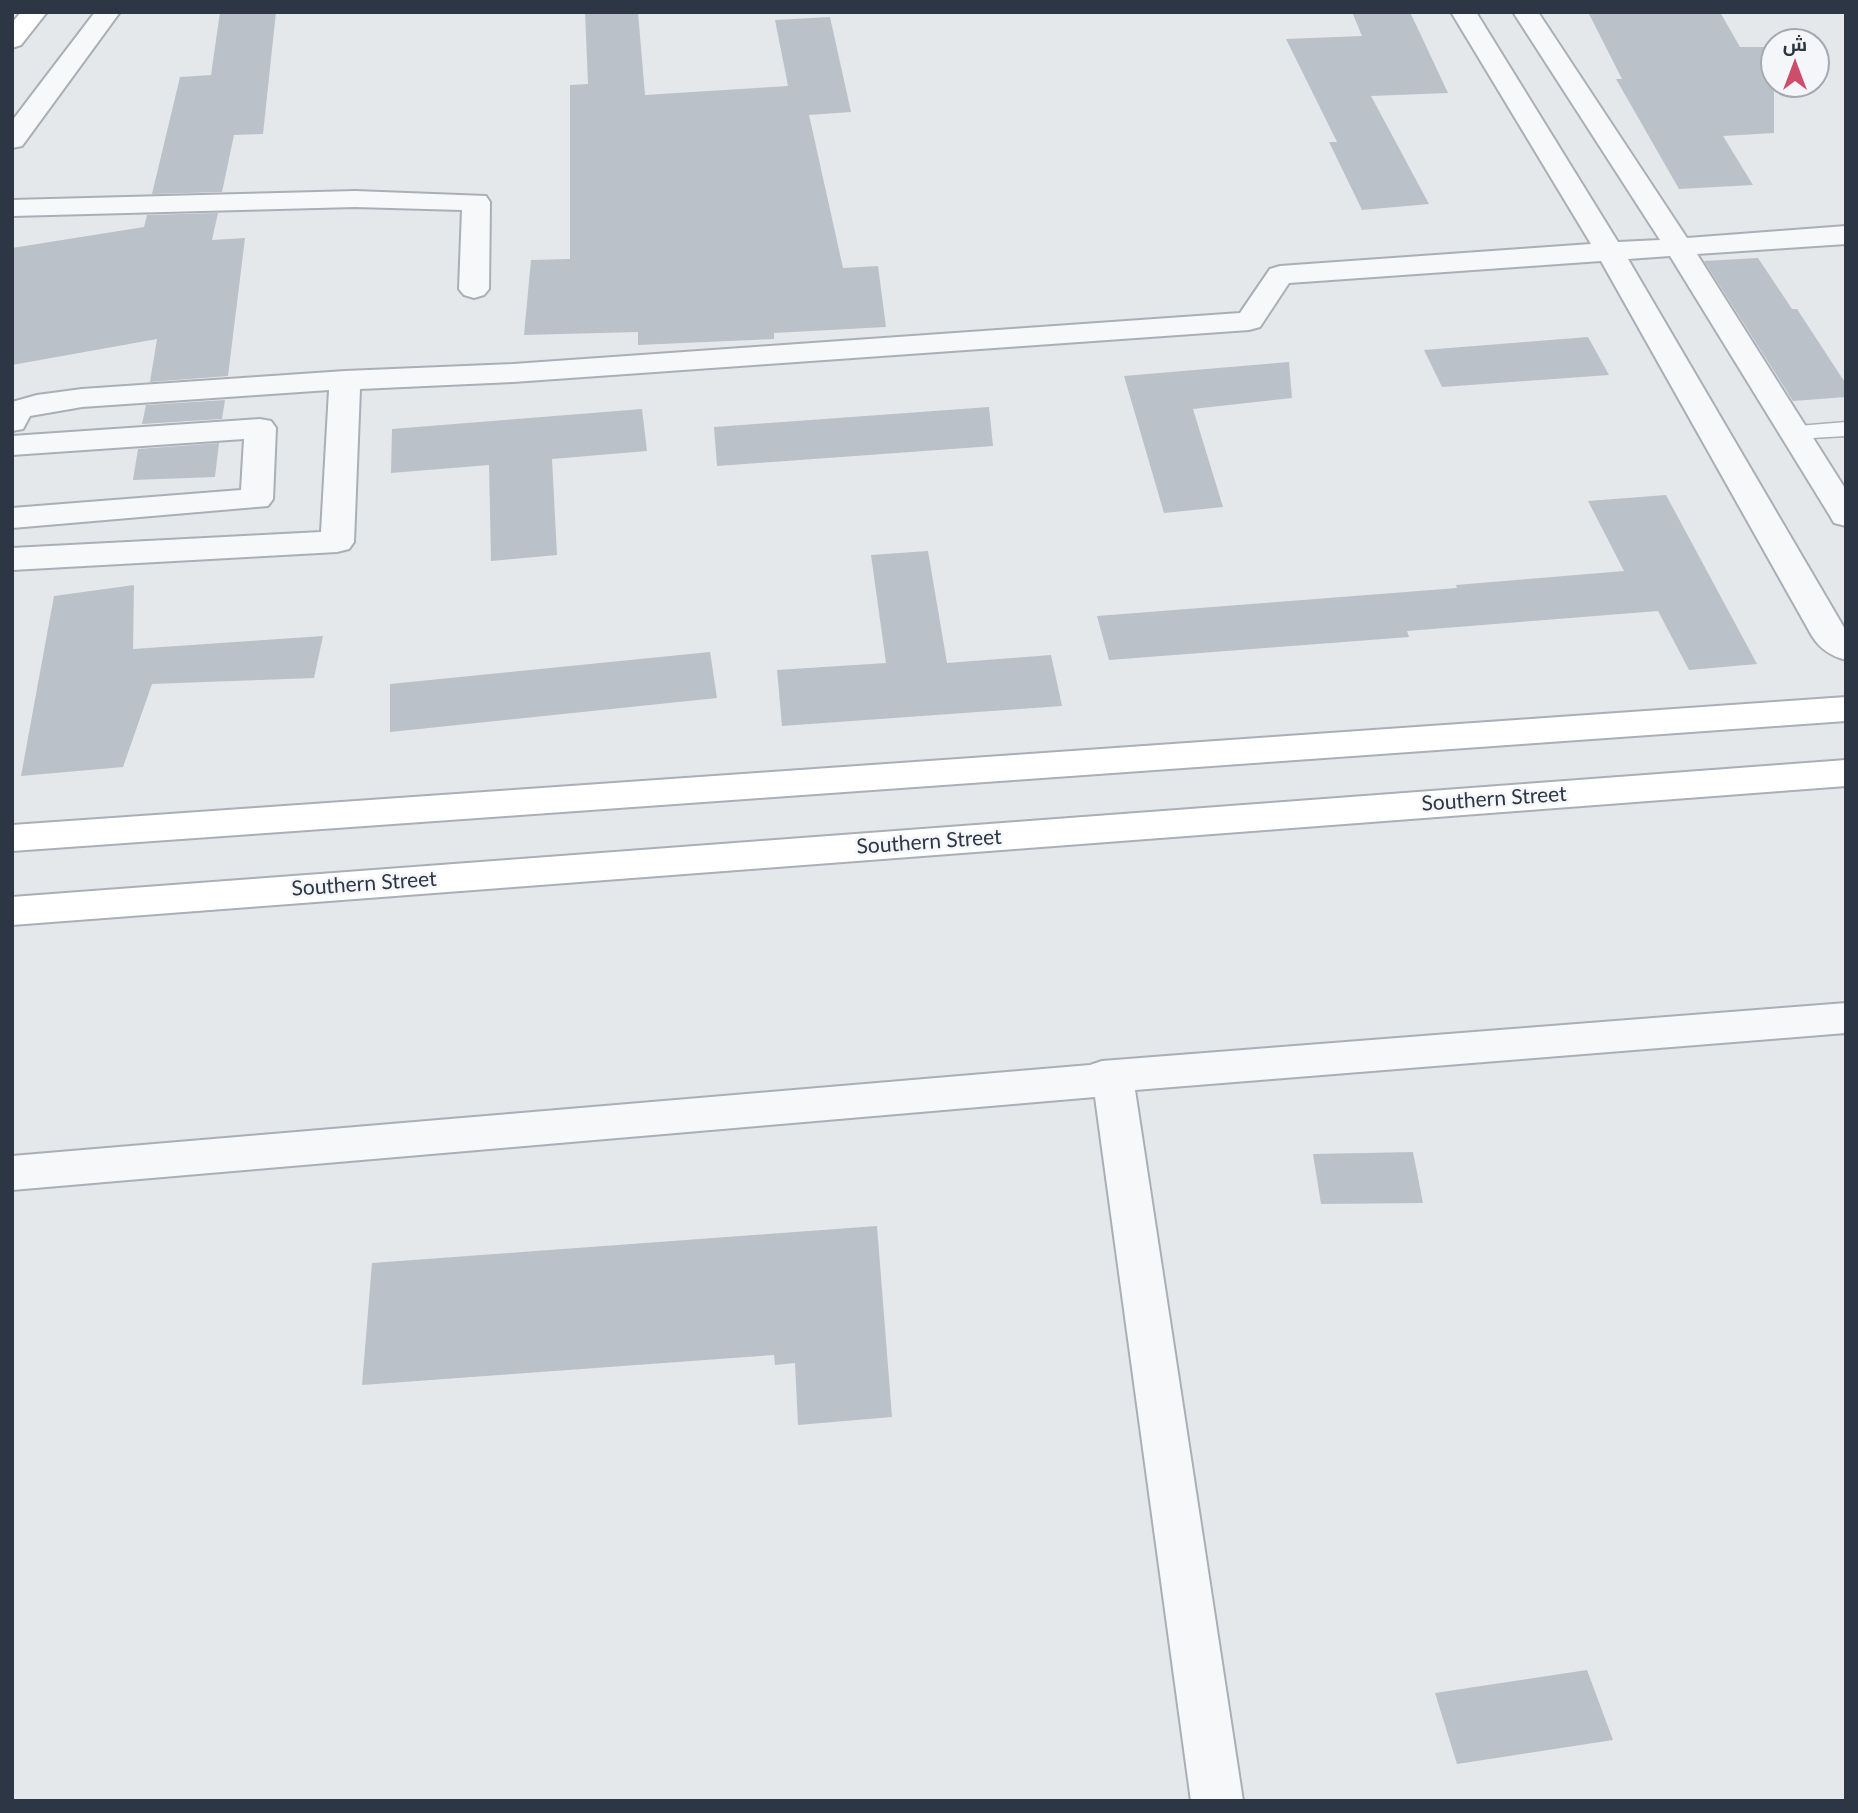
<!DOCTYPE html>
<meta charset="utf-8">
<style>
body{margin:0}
#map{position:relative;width:1858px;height:1813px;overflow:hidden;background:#e4e8eb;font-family:Lato,Cairo,sans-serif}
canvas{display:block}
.frame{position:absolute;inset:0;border:14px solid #2c3644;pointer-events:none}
.north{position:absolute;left:1760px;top:28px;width:70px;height:70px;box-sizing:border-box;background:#f4f6f9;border:2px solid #a4a9b1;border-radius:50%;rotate:0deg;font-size:19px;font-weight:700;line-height:28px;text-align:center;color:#2c3644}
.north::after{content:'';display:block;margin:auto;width:24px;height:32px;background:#cc4e6b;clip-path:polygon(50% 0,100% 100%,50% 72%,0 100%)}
</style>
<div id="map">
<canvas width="1858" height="1813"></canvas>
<div class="frame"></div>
<div class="north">ش</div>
</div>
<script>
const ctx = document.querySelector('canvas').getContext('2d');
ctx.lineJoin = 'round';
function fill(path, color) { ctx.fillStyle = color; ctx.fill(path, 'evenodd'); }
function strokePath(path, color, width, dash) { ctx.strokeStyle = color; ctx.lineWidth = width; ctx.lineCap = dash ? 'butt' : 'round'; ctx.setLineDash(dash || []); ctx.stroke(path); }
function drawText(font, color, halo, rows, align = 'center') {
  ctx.font = font + ' Lato,sans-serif'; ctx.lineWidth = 5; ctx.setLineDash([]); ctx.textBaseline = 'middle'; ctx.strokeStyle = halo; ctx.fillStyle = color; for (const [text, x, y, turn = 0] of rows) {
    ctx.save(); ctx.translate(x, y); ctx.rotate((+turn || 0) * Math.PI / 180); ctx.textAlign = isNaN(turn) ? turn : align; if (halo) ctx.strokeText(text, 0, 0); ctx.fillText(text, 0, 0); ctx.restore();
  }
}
const building = new Path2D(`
 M220,12H276L263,134L234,135L222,192L152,194L180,77L211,75Z
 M585,12H638L645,95L788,86L775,20L830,17L851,112L809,115L843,268L878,266L886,327L774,333V339L638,345V332L524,335L531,260L570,259V85L588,84Z
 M1352,12H1410L1448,93L1371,96L1429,204L1362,210L1329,142H1337L1286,39L1362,36Z
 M1588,12H1720L1740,47H1774V133L1723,136L1753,185L1679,189L1616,79H1622Z
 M218,213L212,240L245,238L228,376L150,382L157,339L12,365V248L144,227L147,215Z
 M1758,258L1792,309H1797L1846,384V397L1793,401L1704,261Z
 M1588,337L1609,375L1442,387L1424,350Z
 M1289,362L1292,398L1193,409L1223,507L1164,513L1124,376Z
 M225,400L222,419L142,424L146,405Z
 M989,407L993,446L717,466L714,427Z
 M642,409L647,451L552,459L557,555L491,561L489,465L391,473L392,429Z
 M219,443L215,477L133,480L138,449Z
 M1666,495L1757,664L1689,670L1658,611L1407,631L1409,637L1109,660L1097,616L1457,588L1456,585L1624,571L1588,501Z
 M928,551L947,663L1051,655L1062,706L782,726L777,670L886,663L871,555Z
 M134,585L133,649L323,636L314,678L152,684L123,767L21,776L54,596Z
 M710,652L717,698L390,732V684Z
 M1413,1152L1423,1203L1321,1204L1313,1154Z
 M877,1226L892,1417L798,1425L795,1363L775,1365L774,1355L362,1385L372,1263Z
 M1587,1670L1613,1740L1457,1764L1435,1693Z`);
const service = new Path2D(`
 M1846,422V436L1795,439L1786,437L1783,432L1786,427Z`);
const minor = new Path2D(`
 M95,12H120L22,146L12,148V121Z
 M1451,12H1476L1618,242L1660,240L1513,12H1538L1687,238L1846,226V244L1697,254L1846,490V526L1834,523L1830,516L1670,256L1628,259L1846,631V660C1831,656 1820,649 1812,636L1601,261L1289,283L1260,327L1249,330L513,382L360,389L354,542L349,549L337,552L12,570V548L321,532L329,390L82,407L30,416L23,429L12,431V402L37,395L82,389L345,371L513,364L1240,313L1270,269L1280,266L1591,244Z
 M355,191L486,196L490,202L489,289L484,295L474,298L464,295L459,289L462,210L355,207L12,216V200Z
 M260,419L271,421L276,428L273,499L268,506L12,528V508L241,490L244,439L12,455V436Z
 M1846,1003V1033L1135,1090L1243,1801H1191L1095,1097L12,1190V1156L1090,1065L1102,1061Z`);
const secondary = new Path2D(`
 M21,12H47L21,45L12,48V23Z
 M1846,697V721L12,851V825Z
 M1846,760V786L12,925V897Z`);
const streetNames = [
 ["Southern Street",1494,799,-4],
 ["Southern Street",929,842,-4],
 ["Southern Street",364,884,-4]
];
fill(building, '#bbc1c9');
strokePath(service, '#a9afb6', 3);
strokePath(minor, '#a9afb6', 4);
strokePath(secondary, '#a9afb6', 4);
fill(service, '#f7f8fa');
fill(minor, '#f7f8fa');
fill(secondary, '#fff');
drawText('21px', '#2c3644', '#f4f6f9', streetNames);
</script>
